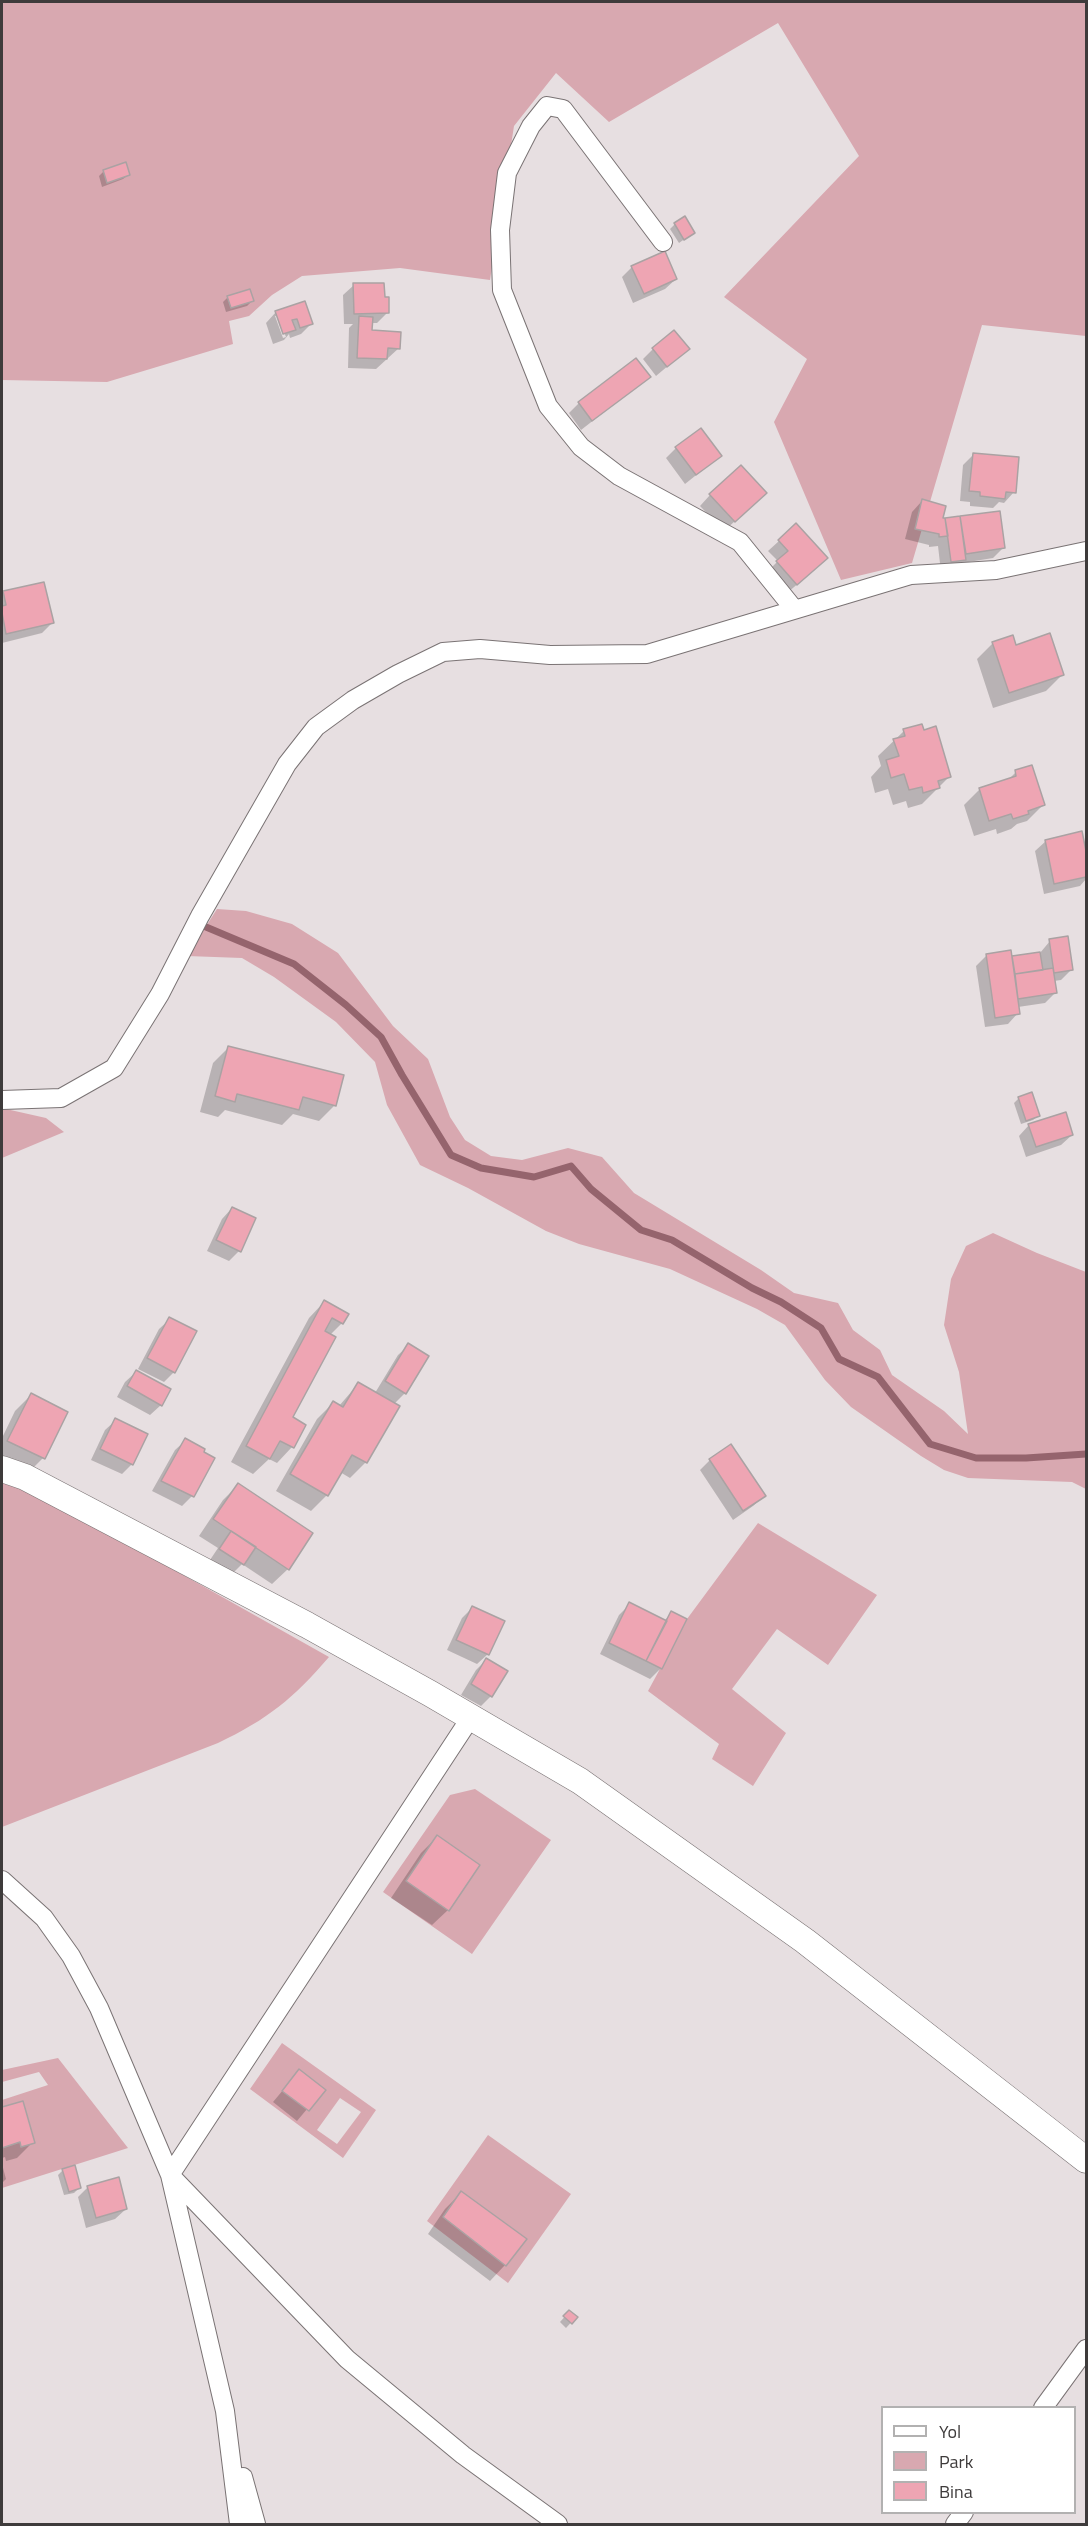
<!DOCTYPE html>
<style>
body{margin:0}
#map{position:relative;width:1088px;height:2526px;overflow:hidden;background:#e7dfe1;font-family:"Titillium Web",sans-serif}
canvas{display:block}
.frame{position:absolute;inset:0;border:3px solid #3e3b3b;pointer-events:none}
.legend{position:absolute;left:881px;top:2406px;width:195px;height:108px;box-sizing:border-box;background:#fff;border:2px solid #b2b1b1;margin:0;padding:8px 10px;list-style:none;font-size:18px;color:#3e3b3b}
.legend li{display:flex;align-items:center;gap:12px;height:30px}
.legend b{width:30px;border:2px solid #b2b1b1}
</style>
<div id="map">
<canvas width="1088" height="2526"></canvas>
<div class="frame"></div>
<ul class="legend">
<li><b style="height:8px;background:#fff"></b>Yol</li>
<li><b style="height:16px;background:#d8a8b0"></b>Park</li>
<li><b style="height:16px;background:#eea5b3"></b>Bina</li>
</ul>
</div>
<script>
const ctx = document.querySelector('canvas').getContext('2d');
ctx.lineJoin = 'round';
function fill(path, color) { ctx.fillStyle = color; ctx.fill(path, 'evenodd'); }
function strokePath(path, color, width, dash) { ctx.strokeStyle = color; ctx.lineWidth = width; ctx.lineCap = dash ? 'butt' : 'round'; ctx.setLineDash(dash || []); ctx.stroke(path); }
const green = new Path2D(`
 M2,2H1086V336L982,325L912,563L841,580L774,422L807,359L724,297L859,156L778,23L609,122L556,73L514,126L490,280L400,268L302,276L272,295L249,316L229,321L233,344L107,382L2,380Z
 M217,909L246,911L292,924L338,953L393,1026L428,1059L450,1117L465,1140L491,1156L522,1160L568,1148L602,1157L634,1193L761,1270L794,1293L838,1303L853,1330L880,1350L892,1375L944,1411L968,1434L959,1372L944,1325L951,1279L966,1246L993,1233L1037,1253L1086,1272V1489L1072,1482L968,1478L944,1470L921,1456L851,1407L825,1380L785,1325L757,1309L670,1269L579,1244L546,1231L468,1188L420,1165L387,1105L375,1062L336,1022L274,977L242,958L187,956Z
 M6,1109L46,1118L64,1132L2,1158V1110Z
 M2,1481L64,1508L329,1657C293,1699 268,1719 218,1743L2,1827Z
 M758,1523L877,1595L828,1665L777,1629L732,1689L786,1733L753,1786L712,1759L719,1744L648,1691L687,1619Z
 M475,1789L551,1840L472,1954L383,1892L450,1795Z
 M282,2043L376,2110L343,2158L250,2089ZM340,2098L361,2112L337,2144L317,2130Z
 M58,2058L128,2148L2,2188V2100L48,2085L39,2072L2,2082V2070Z
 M488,2135L571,2194L508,2283L427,2221Z`);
const shadow = new Path2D(`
 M104,171L128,175L123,179L102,187L99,176Z
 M675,224L693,233L679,243L670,229Z
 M632,267L676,279L665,289L633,303L622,277Z
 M354,285L387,313L377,323H371V332L399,348L376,369L348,368L349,328L353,324H344L343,295Z
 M228,297L252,301L247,306L226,312L223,302Z
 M276,312L311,324L301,334L290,338L289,334L284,340L273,344L266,323ZM275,316H278L286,337L283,338Z
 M653,349H688L656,376L643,359Z
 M649,377L581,430L569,413L579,403Z
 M676,448L720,456L685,484L666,458Z
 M973,455L1014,492L1004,503L999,502L993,508L970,506V502L960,501L963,465Z
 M710,495L755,503L724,531L700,506Z
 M922,501L941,520L999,512L1003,548L993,558L962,563L954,570L941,572L938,546L929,547V545L905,539L912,512Z
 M779,541L816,568L786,594L766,573L778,561L768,551Z
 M4,593L52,623L42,633L2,643V595Z
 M1012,637L1015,647L1062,675L1046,691L993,708L977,659L992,644Z
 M904,731L949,777L922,804L908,808L906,801L893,805L888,789L875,793L871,777L881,766L878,756Z
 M1016,772L1043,805L1027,821L1017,824L1011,829L997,834L996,829L974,836L964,805L980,789L1007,781Z
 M1081,833L1086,858V879L1080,886L1044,894L1035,851L1046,841Z
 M1050,941L1071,970L1061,980L1054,981L1055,993L1045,1003L1018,1007V1013L1008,1024L985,1027L976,966L987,955L1011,958L1040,953Z
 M229,1047L335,1105L319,1121L293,1114L282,1125L225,1110L218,1117L200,1112L213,1063Z
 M1019,1098L1038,1116L1033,1120L1021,1124L1014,1103Z
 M1029,1125L1072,1135L1061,1145L1026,1157L1019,1136Z
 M232,1208L239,1251L229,1261L207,1251L222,1219Z
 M324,1302L342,1323L330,1335L291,1418L292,1447L277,1463L269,1459L253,1474L231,1462L309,1318Z
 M170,1319L174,1372L164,1382L138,1369L159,1329Z
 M409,1345L405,1393L394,1404L366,1462L350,1478L340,1472L327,1495L311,1511L276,1491L317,1419L333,1403L339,1406L358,1384L375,1393L398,1355Z
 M136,1372L161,1405L150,1415L117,1397L125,1382Z
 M31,1395L66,1413L43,1458L27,1474L2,1461V1438L15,1411Z
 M116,1420L132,1464L122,1474L91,1460L105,1430Z
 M186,1440L192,1496L182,1506L152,1491L175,1450Z
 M710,1460L764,1496L753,1506L733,1520L700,1470Z
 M238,1485L288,1569L272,1584L242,1564L232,1574L210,1560L218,1548L199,1536L223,1500Z
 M630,1604L664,1621L672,1613L661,1668L650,1679L600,1654L619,1615Z
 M472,1608L488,1654L477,1664L447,1650L462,1618Z
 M486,1660L491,1696L481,1706L461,1695L476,1670Z
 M437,1837L448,1910L432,1925L391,1898L421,1853Z
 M299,2071L323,2090L297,2121L273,2102Z
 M22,2102L33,2142L17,2158L6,2161L5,2157L2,2158V2108Z
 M2,2164L6,2179L2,2183Z
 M63,2170L79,2188L74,2193L64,2195L58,2175Z
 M88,2187L126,2209L115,2219L86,2228L78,2197Z
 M461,2193L505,2265L490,2281L428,2234L445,2209Z
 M569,2312L576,2317L566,2328L560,2322Z`);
const stream = new Path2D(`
 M206,927L294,964L346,1005L381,1037L402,1075L451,1155L481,1168L534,1177L571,1166L591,1189L641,1230L672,1240L752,1288L781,1302L821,1328L839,1359L878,1377L930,1444L976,1458H1026L1086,1454`);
const building = new Path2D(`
 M126,162L130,175L107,183L103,170Z
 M685,216L695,233L684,240L674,223Z
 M665,251L677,279L644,294L631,266Z
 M353,283H384L385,297H389V313L354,314Z
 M250,289L254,301L231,308L227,296Z
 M305,301L313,324L300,328L297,319L292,320L296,330L283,334L275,311Z
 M359,316L373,317L372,330L401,332L400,349L388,348L387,359L357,358Z
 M674,330L690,349L667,367L652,348Z
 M636,358L651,377L592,421L578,402Z
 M701,428L722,456L696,475L675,447Z
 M973,453L1019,457L1016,493L1006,492L1005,499L980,496V492L969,491Z
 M741,465L767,493L735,522L709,494Z
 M922,499L946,506L943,518H945L948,536L939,537V534L915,529Z
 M1000,511L1005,548L966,554L960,516Z
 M960,516L966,560L951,562L945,518Z
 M796,523L828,558L797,585L776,561L788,551L778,540Z
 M44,582L54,623L6,634L2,613V606L6,605L3,591Z
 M1050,633L1064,675L1009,693L992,642L1013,635L1016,645Z
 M922,724L924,730L936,726L951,777L938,781L940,788L923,793L922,787L909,790L904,774L891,778L886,760L899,756L893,739L905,736L903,729Z
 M1032,765L1045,805L1028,811L1029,814L1013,819L1011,814L989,821L979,788L1016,776L1015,770Z
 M1082,831L1086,851V877L1054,884L1045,840Z
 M1068,936L1073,970L1054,973L1049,939Z
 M1011,950L1020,1014L995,1018L986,954Z
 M1040,952L1043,970L1015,974L1012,956Z
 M1053,968L1057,993L1018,999L1015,974Z
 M228,1046L344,1075L336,1106L303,1097L299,1110L237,1094L235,1102L215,1096Z
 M1032,1092L1040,1116L1026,1121L1018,1097Z
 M1066,1112L1073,1135L1036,1147L1028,1124Z
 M232,1207L256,1218L241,1252L216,1240Z
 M324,1300L349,1314L343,1324L332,1318L325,1331L336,1337L293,1417L306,1425L294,1448L280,1441L270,1459L246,1446Z
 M169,1317L197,1331L175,1373L147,1358Z
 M408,1343L429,1356L406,1394L385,1381Z
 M136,1370L171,1389L162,1406L127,1386Z
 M358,1382L400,1406L367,1463L352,1455L328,1496L290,1474L333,1401L343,1407Z
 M31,1393L68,1412L45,1459L7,1441Z
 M115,1418L148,1434L133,1465L100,1449Z
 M185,1438L205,1449L204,1452L215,1458L194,1497L161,1481Z
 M731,1444L766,1496L743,1511L709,1459Z
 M238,1483L313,1533L289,1570L213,1519Z
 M231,1531L256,1547L244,1565L219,1549Z
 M629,1602L667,1621L646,1661L609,1643Z
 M472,1606L505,1621L489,1655L456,1640Z
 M671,1611L687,1619L662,1669L646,1661Z
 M486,1658L508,1671L492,1697L471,1684Z
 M437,1835L480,1865L449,1911L406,1881Z
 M299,2069L326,2090L309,2111L282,2091Z
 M23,2101L35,2143L21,2147L20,2142L2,2148V2107Z
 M75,2165L81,2188L69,2192L62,2169Z
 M119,2177L127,2209L96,2218L87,2186Z
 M461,2191L527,2239L506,2266L443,2217Z
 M569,2310L578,2317L572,2324L563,2316Z`);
const street = new Path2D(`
 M663,242L563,109L547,106L531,126L507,173L500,230L502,290L548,406L581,447L619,476L740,542L794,609
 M2,1100L61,1098L114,1068L160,994L200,916L287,764L316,727L353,700L398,674L443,652L480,649L550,655L647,654L911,575L996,570L1086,551
 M471,1717L170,2175L347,2359L463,2455L558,2524
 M2,1880L44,1918L71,1956L99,2008L170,2175L225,2411L239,2524
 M1043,2408L1086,2349
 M243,2477L256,2524
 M955,2524L964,2512`);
const secondary = new Path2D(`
 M2,1469L25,1477L307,1625L431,1694L580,1781L805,1941L1086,2160`);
fill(green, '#d8a8b0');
fill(shadow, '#0003');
strokePath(stream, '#95646d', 7);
fill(building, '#eea5b3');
strokePath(building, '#aaa2a3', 1.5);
strokePath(street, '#7a7374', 20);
strokePath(secondary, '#7a7374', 27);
strokePath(street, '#fff', 18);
strokePath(secondary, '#fff', 26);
</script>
